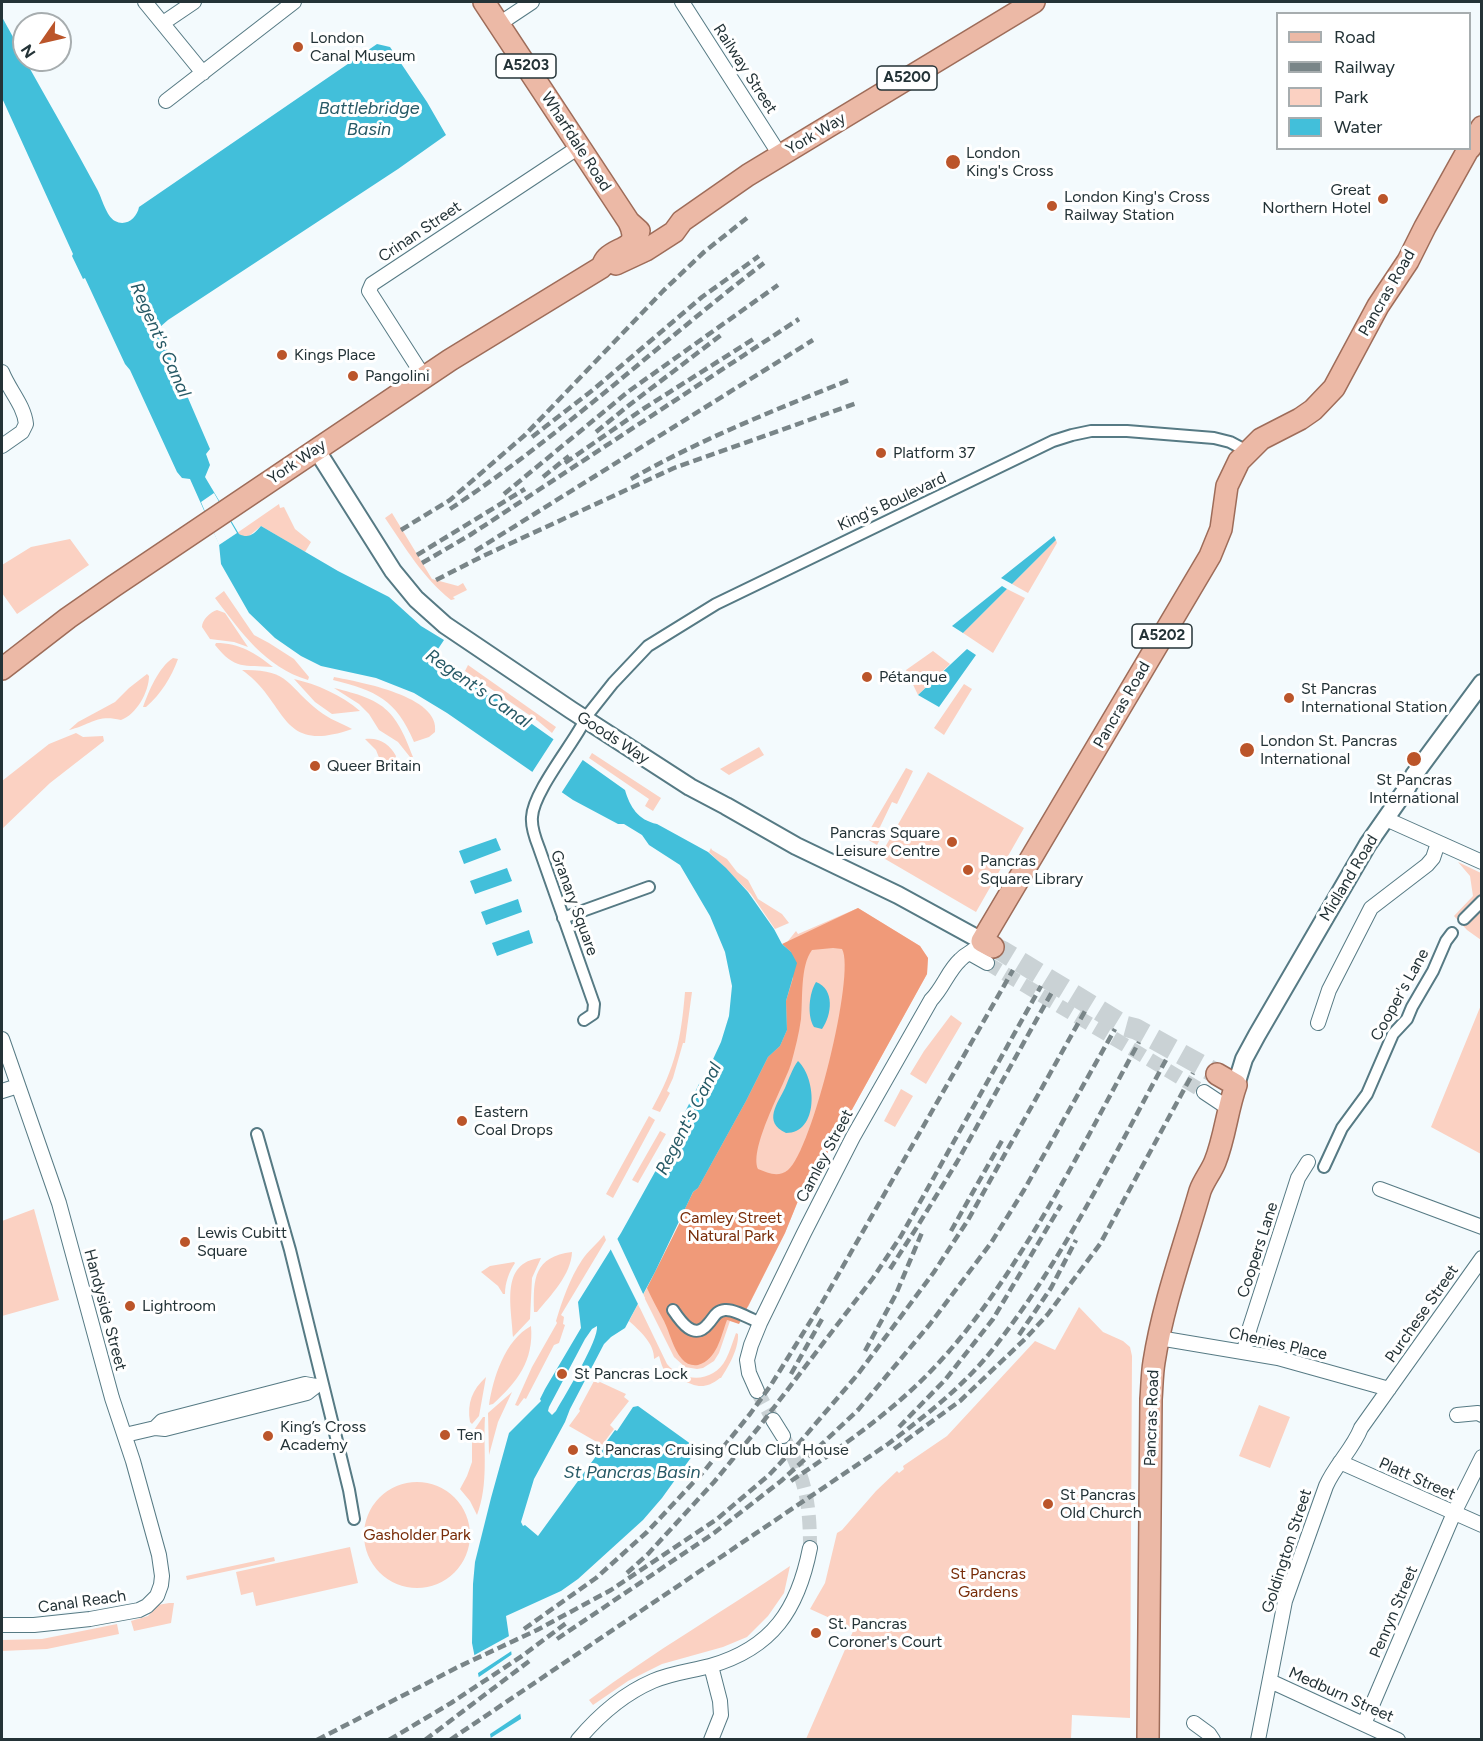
<!DOCTYPE html>
<meta charset="utf-8">
<style>
body{margin:0}
#map{position:relative;width:1483px;height:1741px;overflow:hidden;background:#f3fafd;font-family:Figtree,sans-serif}
canvas{display:block}
.frame{position:absolute;inset:0;border:3px solid #243337;pointer-events:none}
.legend{position:absolute;left:1276px;top:12px;width:195px;height:138px;box-sizing:border-box;background:#fff;border:2px solid #a7adaf;margin:0;padding:8px 10px;list-style:none;font-size:18px;color:#243337}
.legend li{display:flex;align-items:center;gap:12px;height:30px}
.legend b{width:30px;border:2px solid #a7adaf}
.north{position:absolute;left:12px;top:12px;width:60px;height:60px;box-sizing:border-box;background:#fff;border:2px solid #a7adaf;border-radius:50%;rotate:236deg;font-size:16px;font-weight:700;line-height:24px;text-align:center;color:#243337}
.north::after{content:'';display:block;margin:auto;width:21px;height:27px;background:#bb552a;clip-path:polygon(50% 0,100% 100%,50% 72%,0 100%)}
</style>
<div id="map">
<canvas width="1483" height="1741"></canvas>
<div class="frame"></div>
<ul class="legend">
<li><b style="height:8px;background:#ecb9a6"></b>Road</li>
<li><b style="height:8px;background:#798588"></b>Railway</li>
<li><b style="height:16px;background:#fbd1c2"></b>Park</li>
<li><b style="height:16px;background:#42bfda"></b>Water</li>
</ul>
<div class="north">N</div>
</div>
<script>
const ctx = document.querySelector('canvas').getContext('2d');
ctx.lineJoin = 'round';
function fill(path, color) { ctx.fillStyle = color; ctx.fill(path, 'evenodd'); }
function strokePath(path, color, width, dash) { ctx.strokeStyle = color; ctx.lineWidth = width; ctx.lineCap = dash ? 'butt' : 'round'; ctx.setLineDash(dash || []); ctx.stroke(path); }
function drawText(font, color, halo, rows, align = 'center') {
  ctx.font = font + ' Figtree,sans-serif'; ctx.lineWidth = 6; ctx.setLineDash([]); ctx.textBaseline = 'middle'; ctx.strokeStyle = halo; ctx.fillStyle = color; for (const [text, x, y, turn = 0] of rows) {
    ctx.save(); ctx.translate(x, y); ctx.rotate((+turn || 0) * Math.PI / 180); ctx.textAlign = isNaN(turn) ? turn : align; if (halo) ctx.strokeText(text, 0, 0); ctx.fillText(text, 0, 0); ctx.restore();
  }
}
const green = new Path2D(`
 M279,504L280,508L284,507L295,529L311,542L305,552L261,526L249,536H242L237,533Z
 M392,513L432,579L458,586L463,583L467,590L453,597L455,599L451,600C423,578 405,547 385,518Z
 M70,539L89,565L17,614L2,593V565L31,547Z
 M1056,540L1057,543L1028,593L1012,584Z
 M1007,589L1025,598L993,653L963,633Z
 M224,591L254,635L269,643L294,659L309,677L308,680C265,667 241,632 215,598Z
 M217,610L225,613L248,647L234,642L210,639L202,627C202,620 210,612 217,610Z
 M216,643C240,643 255,653 273,667C244,665 235,670 215,645Z
 M933,651L950,664L918,695L906,670Z
 M173,658L178,659C171,678 161,694 146,707H143C149,691 158,668 173,658Z
 M468,665L556,727L552,733L538,721L465,671Z
 M242,670C290,669 287,686 319,711C329,719 341,723 352,729C278,755 289,703 242,670Z
 M147,674L149,676C149,692 136,715 121,720C96,714 91,725 69,730L78,722L115,702L129,688Z
 M334,677C359,682 441,696 435,732L429,737L414,742C396,699 376,691 333,680Z
 M294,679C316,684 342,695 360,711L332,714L315,702Z
 M964,684L972,689L944,735L934,728Z
 M334,688C383,700 395,708 413,757H410L398,742L379,730L369,714L359,704Z
 M76,733L83,737L103,736L104,741L50,783L2,829V781L49,744Z
 M365,739C379,737 390,744 396,756L395,761L389,764L382,765L376,750Z
 M759,747L764,755L729,775L720,769Z
 M592,753L661,798L653,811L645,806L649,799L589,758Z
 M906,768L913,771L897,804L892,802L880,827L885,830L877,845L865,838Z
 M928,772L1024,828L976,912L880,856Z
 M711,848L712,850L727,859L737,872L748,880L758,899L782,914L789,923L775,929L751,894L709,852Z
 M1458,862L1481,873V940L1467,930L1454,916L1473,896L1470,876Z
 M858,908L920,946L928,958L927,974L833,1144L800,1196L785,1233L748,1307L728,1297L766,1091L714,1315L730,1321L719,1353L714,1361L703,1368L697,1369L685,1367L674,1357L643,1295L690,1207L788,941L796,931L798,934Z
 M685,992H692L685,1043H683L673,1078L667,1091L670,1093L660,1112L652,1109C676,1066 681,1039 685,992Z
 M1481,1005V1154L1431,1127Z
 M951,1015L962,1023L926,1084L910,1074L924,1051Z
 M901,1089L913,1096L895,1127L884,1121Z
 M649,1116L655,1120L613,1198L606,1194Z
 M660,1131L666,1134L638,1183L632,1180Z
 M34,1209L59,1300L2,1316V1221Z
 M604,1235L606,1240L561,1315L564,1317L563,1324L565,1325L559,1343L554,1345L526,1399L524,1398L518,1406L515,1405L532,1367L557,1323L556,1321C562,1301 570,1278 582,1260C588,1251 597,1244 604,1235Z
 M572,1252C571,1275 551,1295 537,1312H534C533,1278 534,1257 572,1252Z
 M541,1258L532,1278L530,1319L513,1337C512,1308 499,1262 541,1258Z
 M514,1262L515,1263C509,1272 505,1283 505,1294H503L498,1286L481,1272L490,1266Z
 M638,1304L667,1364C683,1383 714,1383 726,1359C730,1351 733,1341 736,1333L738,1334C739,1348 729,1366 721,1378H720C705,1390 696,1387 680,1379C676,1377 670,1376 667,1373C662,1369 661,1362 659,1356L654,1359C655,1344 639,1330 629,1321Z
 M1079,1307L1103,1332L1123,1341L1130,1347L1132,1356L1130,1718L1072,1715L1071,1739H806L854,1629L810,1609L825,1583L837,1533L842,1530L876,1491L897,1471L899,1473L904,1469L903,1466L947,1436L1035,1341L1055,1350Z
 M531,1326C534,1361 517,1382 493,1404L489,1405C493,1378 505,1340 531,1326Z
 M486,1377L479,1416L472,1424L470,1422C467,1403 472,1390 486,1377Z
 M594,1381L598,1383L600,1382L626,1394L624,1397L629,1401L610,1425L614,1429L602,1445L569,1426L580,1411L579,1409Z
 M512,1392L498,1422L489,1455L488,1413Z
 M1259,1405L1290,1417L1270,1468L1239,1456Z
 M483,1417H485C483,1450 489,1484 477,1515L470,1501L460,1489L467,1476L472,1462V1433Z
 M364 1535a53 53 0 1 1 106 0a53 53 0 1 1-106 0Z
 M350,1547L358,1583L256,1606L253,1592L241,1595L236,1572Z
 M274,1557L275,1561L187,1580L186,1576Z
 M790,1566L784,1593L768,1616L747,1637L723,1647L662,1664L628,1681L593,1705L589,1700C653,1652 724,1611 790,1566Z
 M169,1603H174L171,1623L134,1631L131,1621L148,1616L158,1605Z
 M117,1624L119,1634L47,1649L2,1651V1640L42,1639Z`);
const forest = new Path2D(`
 M858,908L920,946L928,958L927,974L833,1144L800,1196L785,1233L739,1324L727,1320C721,1336 717,1360 698,1365C692,1366 686,1364 682,1359C673,1349 670,1333 664,1321C658,1310 652,1299 647,1288L680,1222L679,1221L693,1192L698,1188L746,1101L768,1057L780,1046L787,1030L786,1001L793,978L791,952L782,944ZM833,948L842,949C856,973 812,1151 788,1170C778,1178 768,1173 758,1169C749,1148 783,1088 791,1064C795,1049 799,1034 801,1019C803,999 800,966 812,950Z`);
const water = new Path2D(`
 M2,17L24,57V60H25C49,103 74,146 97,189C102,198 106,216 115,221C126,227 137,218 139,207L377,44L390,47L427,102L446,135L398,169L168,320L160,327V333L210,449L206,454L210,465L205,477L239,534C249,539 254,534 261,526L338,571L389,597L421,626L444,640L434,655C498,699 561,745 625,790C630,807 638,820 657,824L708,852L726,868L748,892L774,929L782,944L791,952L797,963L786,1001L787,1030L780,1046L768,1057L746,1101L698,1188L693,1192L655,1272L625,1328L611,1337L604,1344L570,1409L565,1422L534,1479L521,1522L523,1526L525,1525L538,1536L615,1430L617,1431L633,1407L638,1406L695,1447V1452L662,1498L643,1520L578,1579L561,1591L506,1616L524,1739H491L472,1643L473,1584L475,1562L491,1498L509,1433L541,1401L540,1399L545,1389L581,1328L578,1302L621,1233L685,1118L686,1114L685,1112L699,1084L702,1083L721,1042L729,1016L732,986L725,952L710,916L680,865L649,845L642,835L624,824H618L573,800L447,713L414,693L376,678L321,666L301,656L275,638L249,613L221,564L219,544L190,479L182,478L177,472L130,370L125,364L85,278L83,279L72,256L73,254L2,98ZM597,1326C599,1340 565,1395 556,1411L552,1415L548,1411L549,1407L585,1339L592,1329Z
 M1054,536L1056,540L1012,584L1001,578Z
 M1002,586L1007,589L963,633L952,626Z
 M967,649L976,655L939,707L918,695Z
 M496,838L501,850L464,864L459,851Z
 M507,868L512,881L475,894L470,881Z
 M518,899L522,912L486,925L481,912Z
 M529,930L533,943L497,956L492,943Z
 M816,982C835,989 832,1015 822,1029L814,1027C807,1016 809,993 816,982Z
 M798,1061C817,1079 819,1133 786,1133C762,1122 778,1103 785,1088C789,1079 792,1069 798,1061Z`);
const pier = new Path2D(`
 M214,493L237,533L219,545L201,502Z
 M555,737L584,758L560,795L531,774Z
 M616,1236L645,1298L640,1308L609,1246Z
 M511,1635L513,1650L475,1675L471,1657Z
 M514,1653L523,1712L487,1736L476,1679Z
 M524,1717L527,1738L524,1739H489Z`);
const minorTunnel = new Path2D(`
 M987,963L1204,1092
 M757,1391L773,1420
 M783,1436C805,1478 810,1501 810,1548`);
const primaryTunnel = new Path2D(`
 M993,947L1002,951L1125,1026L1136,1029L1217,1074`);
const pedestrian = new Path2D(`
 M590,712L613,683L648,646L716,604L1053,441L1072,435L1091,431H1127L1214,438L1230,442L1247,451
 M581,727C568,750 533,794 532,817C531,827 535,838 539,848L594,1004L593,1014L584,1020
 M563,918L649,887
 M1464,919L1482,901
 M257,1134L290,1250L349,1490L354,1519
 M1324,1167L1342,1128L1367,1094L1393,1034L1407,1019L1412,1007L1433,971L1446,941L1452,933
 M673,1310C681,1322 694,1341 708,1324C714,1318 715,1311 725,1310C734,1309 751,1319 760,1323`);
const minor = new Path2D(`
 M145,2L203,73
 M682,2L780,155
 M163,23L194,2
 M499,24L532,2
 M166,101L294,2
 M2,372C9,390 24,405 26,424L22,432L2,446
 M424,377L369,291L372,284L579,147
 M1386,819L1482,862
 M971,954L987,963
 M1318,1023L1329,990L1371,908L1427,865L1433,858L1438,843
 M2,1039L59,1203L112,1398L133,1461L159,1555L162,1576L161,1585L157,1596L147,1606L139,1610L90,1619L34,1625H2
 M2,1091L18,1086
 M1204,1092L1228,1108
 M1380,1189L1482,1227
 M1159,1338L1278,1358L1389,1389
 M1244,1351L1250,1327L1298,1178L1308,1162
 M305,1384L316,1386L307,1393L165,1429L155,1428L162,1421Z
 M757,1391L749,1373L747,1360L751,1345L760,1323L804,1233L853,1137L931,1000C943,988 948,971 960,960C968,951 973,954 982,941
 M1457,1415L1478,1413L1482,1415
 M773,1420L783,1436
 M125,1435L155,1428
 M1340,1462L1482,1525
 M711,1666L720,1701L721,1715L711,1740
 M1270,1681L1398,1740
 M1194,1723L1209,1734L1213,1740
 M1364,1724L1454,1513L1482,1457
 M578,1740C599,1715 623,1694 653,1681C671,1673 691,1671 710,1666C773,1648 798,1609 810,1548
 M1258,1740L1285,1601L1326,1486C1335,1465 1353,1449 1361,1428L1482,1258`);
const tertiary = new Path2D(`
 M316,449L393,571L416,599L445,625L571,710L690,787L726,806L796,846L898,895L982,941
 M1236,1085L1244,1059L1257,1035L1368,844L1407,788L1414,775L1482,683`);
const primary = new Path2D(`
 M484,2L629,222L639,231
 M1470,148L1482,127
 M616,264L646,250L674,232L682,221L748,175L1034,2
 M2,669L68,618L114,586L450,360L602,267C603,264 604,261 607,258C619,246 642,249 629,222
 M993,947L982,941L1210,556L1221,529L1227,486L1239,461L1261,439L1300,419L1313,410L1334,388L1378,306L1408,261L1425,227L1469,148
 M1148,1740L1151,1399C1152,1387 1152,1374 1154,1362C1163,1304 1184,1247 1200,1191C1204,1180 1211,1172 1215,1162C1225,1137 1227,1110 1236,1085L1217,1074`);
const rail = new Path2D(`
 M596,432L628,406L721,335
 M532,437L594,389L702,297L759,256
 M565,463L643,409L755,338
 M543,477L569,456
 M631,479C701,439 775,410 849,380
 M504,494L629,391L778,285
 M450,509C561,436 658,344 764,263
 M401,530L450,500L525,435L664,290L704,252L747,218
 M475,551L813,340
 M417,555L525,489
 M422,563L470,535L799,319
 M436,580L483,556L674,468L857,403
 M951,1231L1004,1137
 M890,1269L917,1227L957,1162L1052,992
 M1019,1335L1051,1288L1076,1240
 M865,1351L896,1294L923,1230
 M791,1374L822,1319
 M899,1427L945,1380L993,1319L1061,1205
 M894,1449L960,1401L1026,1338L1048,1314L1100,1244L1193,1073
 M791,1481C840,1448 889,1414 930,1372C965,1336 994,1295 1021,1252C1064,1185 1100,1113 1139,1042
 M627,1573L648,1554L714,1482L759,1427L873,1278L901,1236L1041,986
 M524,1629L596,1578L647,1532L705,1470L750,1414L771,1385L823,1301L1013,970
 M557,1639L714,1533L781,1481L823,1443L858,1410L930,1324L991,1243L1024,1190L1115,1029
 M317,1740L458,1667L537,1630L611,1590L717,1519L769,1475L800,1442L858,1374L934,1272L968,1220L1085,1011
 M389,1740L451,1703L522,1656L569,1621
 M425,1740L532,1659
 M450,1740L888,1444C925,1416 964,1386 993,1349C1063,1260 1113,1157 1167,1058`);
const markers = [
 [298,47,6,"#bb552a"],
 [953,162,8,"#bb552a"],
 [1383,199,6,"#bb552a"],
 [1052,206,6,"#bb552a"],
 [282,355,6,"#bb552a"],
 [353,376,6,"#bb552a"],
 [881,453,6,"#bb552a"],
 [867,677,6,"#bb552a"],
 [1289,698,6,"#bb552a"],
 [1247,750,8,"#bb552a"],
 [1414,759,8,"#bb552a"],
 [315,766,6,"#bb552a"],
 [952,842,6,"#bb552a"],
 [968,870,6,"#bb552a"],
 [462,1121,6,"#bb552a"],
 [185,1242,6,"#bb552a"],
 [130,1306,6,"#bb552a"],
 [562,1374,6,"#bb552a"],
 [445,1435,6,"#bb552a"],
 [268,1436,6,"#bb552a"],
 [573,1450,6,"#bb552a"],
 [1048,1504,6,"#bb552a"],
 [816,1633,6,"#bb552a"]
];
const shields = [
 [526,66,60],
 [907,78,60],
 [1162,636,60]
];
const shieldNames = [
 ["A5203",526,66],
 ["A5200",907,78],
 ["A5202",1162,636]
];
const poiNames = [
 ["London",310,38],
 ["Canal Museum",310,56],
 ["London",966,153],
 ["King's Cross",966,171],
 ["Great",1371,190,"right"],
 ["Northern Hotel",1371,208,"right"],
 ["London King's Cross",1064,197],
 ["Railway Station",1064,215],
 ["Kings Place",294,355],
 ["Pangolini",365,376],
 ["Platform 37",893,453],
 ["Pétanque",879,677],
 ["St Pancras",1301,689],
 ["International Station",1301,707],
 ["London St. Pancras",1260,741],
 ["International",1260,759],
 ["Queer Britain",327,766],
 ["St Pancras",1414,780,"center"],
 ["International",1414,798,"center"],
 ["Pancras Square",940,833,"right"],
 ["Leisure Centre",940,851,"right"],
 ["Pancras",980,861],
 ["Square Library",980,879],
 ["Eastern",474,1112],
 ["Coal Drops",474,1130],
 ["Lewis Cubitt",197,1233],
 ["Square",197,1251],
 ["Lightroom",142,1306],
 ["St Pancras Lock",574,1374],
 ["King’s Cross",280,1427],
 ["Academy",280,1445],
 ["Ten",457,1435],
 ["St Pancras Cruising Club Club House",585,1450],
 ["St Pancras",1060,1495],
 ["Old Church",1060,1513],
 ["St. Pancras",828,1624],
 ["Coroner's Court",828,1642]
];
const streetNames = [
 ["Railway Street",745,69,57],
 ["York Way",816,134,-31],
 ["Wharfdale Road",576,142,57],
 ["Crinan Street",420,232,-34],
 ["Pancras Road",1387,293,-60],
 ["York Way",297,462,-34],
 ["King's Boulevard",892,502,-25],
 ["Pancras Road",1122,705,-60],
 ["Goods Way",613,738,33],
 ["Midland Road",1349,878,-59],
 ["Granary Square",574,903,70],
 ["Cooper's Lane",1400,995,-61],
 ["Camley Street",825,1156,-62],
 ["Coopers Lane",1258,1250,-72],
 ["Handyside Street",105,1310,75],
 ["Purchese Street",1422,1314,-55],
 ["Chenies Place",1278,1344,13],
 ["Pancras Road",1152,1418,-88],
 ["Platt Street",1417,1479,24],
 ["Goldington Street",1287,1551,-72],
 ["Canal Reach",82,1602,-8],
 ["Penryn Street",1394,1612,-67],
 ["Medburn Street",1341,1695,24]
];
const parkNames = [
 ["Camley Street",731,1218],
 ["Natural Park",731,1236],
 ["Gasholder Park",417,1535],
 ["St Pancras",988,1574],
 ["Gardens",988,1592]
];
const waterNames = [
 ["Battlebridge",369,109],
 ["Basin",369,130],
 ["Regent's Canal",160,340,66],
 ["Regent's Canal",478,689,35],
 ["Regent's Canal",689,1119,-63],
 ["St Pancras Basin",632,1473]
];
fill(green, '#fbd1c2');
fill(forest, '#f09a79');
fill(water, '#42bfda');
fill(pier, '#f3fafd');
strokePath(minorTunnel, '#cad2d5', 14, [14, 7]);
strokePath(primaryTunnel, '#cad2d5', 21, [21, 10]);
strokePath(pedestrian, '#567a84', 14);
strokePath(minor, '#567a84', 16);
strokePath(tertiary, '#567a84', 20);
strokePath(primary, '#9e6c59', 24);
strokePath(pedestrian, '#fff', 10);
strokePath(minor, '#fff', 14);
strokePath(tertiary, '#fff', 16);
strokePath(primary, '#ecb9a6', 21);
strokePath(rail, '#798588', 4.5, [9, 4.5]);
for (const [x, y, r, color] of markers) { const dot = new Path2D(); dot.arc(x, y, r, 0, 2 * Math.PI); ctx.fillStyle = color; ctx.fill(dot); strokePath(dot, '#fff', 2); }
for (const [x, y, w] of shields) { const box = new Path2D(); box.roundRect(x - w / 2, y - 12, w, 24, 4.5); ctx.fillStyle = '#fff'; ctx.fill(box); strokePath(box, '#243337', 1.5); }
drawText('bold 15px', '#243337', null, shieldNames);
drawText('16px', '#243337', '#fff', poiNames, 'left');
drawText('16px', '#243337', '#fff', streetNames);
drawText('16px', '#782c08', '#fff', parkNames);
drawText('italic 18px', '#275a66', '#fff', waterNames);
</script>
